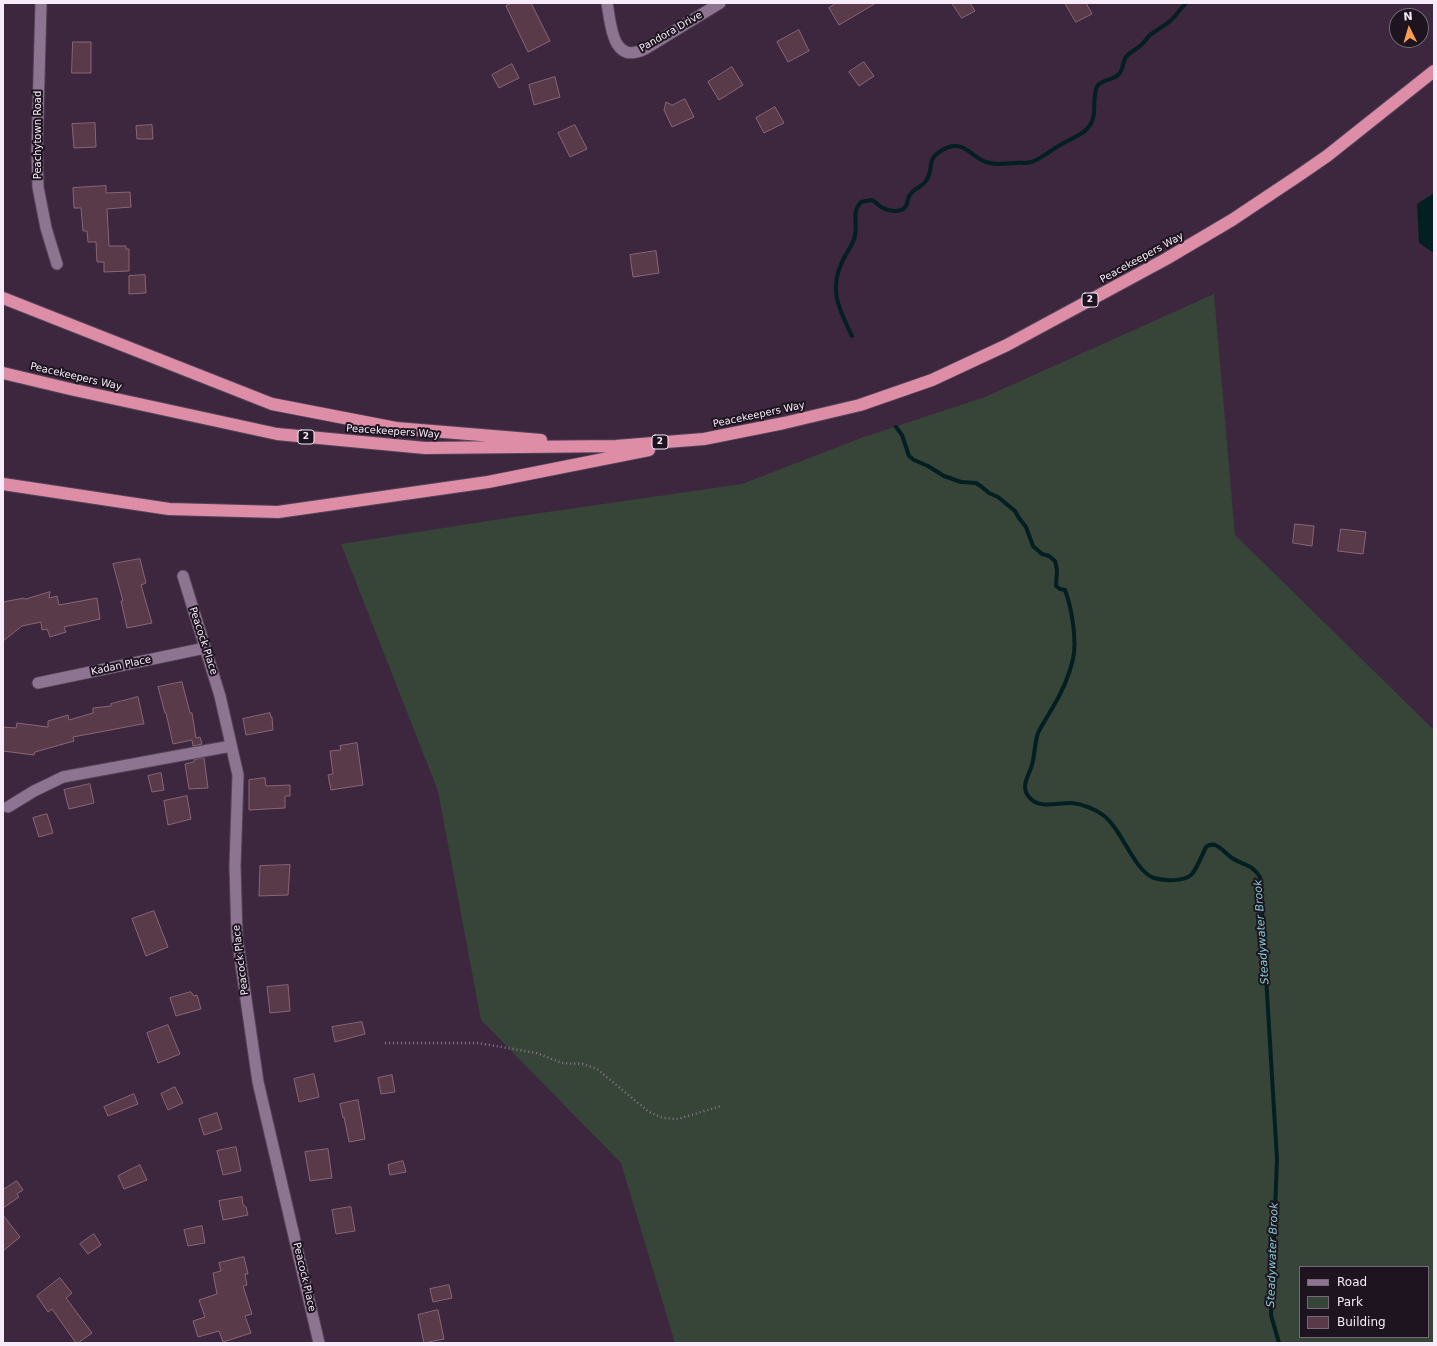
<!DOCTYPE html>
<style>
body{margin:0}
#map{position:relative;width:1437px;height:1346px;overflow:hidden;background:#3c273f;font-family:"DejaVu Sans",sans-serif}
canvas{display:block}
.frame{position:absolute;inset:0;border:4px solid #f7eaf9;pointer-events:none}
.legend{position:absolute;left:1299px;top:1266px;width:130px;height:72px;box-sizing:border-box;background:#1d141f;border:1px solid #746a76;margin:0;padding:5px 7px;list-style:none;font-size:12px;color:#f7eaf9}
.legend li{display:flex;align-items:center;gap:8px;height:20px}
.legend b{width:20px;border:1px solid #746a76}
.north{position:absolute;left:1389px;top:8px;width:40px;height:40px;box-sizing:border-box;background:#1d141f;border:1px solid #746a76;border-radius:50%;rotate:355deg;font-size:11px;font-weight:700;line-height:16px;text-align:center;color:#f7eaf9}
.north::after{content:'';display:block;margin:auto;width:14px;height:18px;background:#fb9e51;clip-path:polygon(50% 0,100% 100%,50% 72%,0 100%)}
</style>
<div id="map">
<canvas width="1437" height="1346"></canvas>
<div class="frame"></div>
<ul class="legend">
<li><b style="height:5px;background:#8d7591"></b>Road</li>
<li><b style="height:11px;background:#364537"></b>Park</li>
<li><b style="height:11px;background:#593a49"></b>Building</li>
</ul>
<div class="north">N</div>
</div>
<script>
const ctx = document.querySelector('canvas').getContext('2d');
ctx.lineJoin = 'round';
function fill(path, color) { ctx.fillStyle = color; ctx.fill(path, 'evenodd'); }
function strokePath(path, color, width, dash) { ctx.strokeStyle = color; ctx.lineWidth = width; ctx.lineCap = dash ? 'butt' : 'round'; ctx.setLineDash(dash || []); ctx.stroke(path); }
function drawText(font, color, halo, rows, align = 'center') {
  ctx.font = font + ' "DejaVu Sans",sans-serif'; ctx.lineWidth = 4; ctx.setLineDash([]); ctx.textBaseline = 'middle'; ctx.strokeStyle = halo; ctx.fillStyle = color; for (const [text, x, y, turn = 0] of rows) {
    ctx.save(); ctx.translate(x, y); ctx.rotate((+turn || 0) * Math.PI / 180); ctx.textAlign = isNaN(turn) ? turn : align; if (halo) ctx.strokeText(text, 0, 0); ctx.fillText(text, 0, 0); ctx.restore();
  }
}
const green = new Path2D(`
 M1214,294L1235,535L1434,730V1343H675L621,1163L481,1020L438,791L341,544L520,516L742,484L861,438L985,397ZM1300,1267H1428V1337H1300Z`);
const water = new Path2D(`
 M1434,193V253L1419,243L1417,204Z`);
const stream = new Path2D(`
 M852,336C839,309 828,289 843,260C847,251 854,244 855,235C858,222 851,213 861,202L872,200C876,202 878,205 881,207C888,211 901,214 906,206C908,202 907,198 910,195C914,188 922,187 926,181C936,165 923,160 946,148C963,140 972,157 986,162C997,166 1005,163 1016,163C1021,162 1025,164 1031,162C1041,159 1048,152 1057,147C1069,138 1089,135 1093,118C1096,109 1092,93 1098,85C1104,79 1114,80 1119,74C1124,69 1122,62 1126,57C1130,52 1135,50 1140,46C1144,43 1147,38 1150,35C1157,30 1164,26 1170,21C1176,16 1180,9 1186,3
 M896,427L902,435L909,456L914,460L928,466L944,476L961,482L976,483L982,487L989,493L998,497L1015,511L1019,518L1026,527L1033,546L1042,554L1049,556L1055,561L1057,570L1056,586L1060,589L1065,590C1072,609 1077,640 1073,659C1069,677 1060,696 1050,712C1046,719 1042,725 1038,733C1034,745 1035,757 1031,768C1027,778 1021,788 1029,797C1039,810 1058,802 1072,803C1082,804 1095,809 1103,815C1122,829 1134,871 1154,878C1164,881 1185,882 1192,874C1196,870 1203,853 1206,847C1216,839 1224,853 1232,858C1244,866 1251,863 1260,877L1277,1159L1271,1315L1279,1343`);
const building = new Path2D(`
 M512,3H531L550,41L528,52L506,6Z
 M837,3H876L839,25L829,8Z
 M952,3H970L975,11L962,18Z
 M1065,3H1086L1092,14L1076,22Z
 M799,30L809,51L788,62L777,42Z
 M73,42H91V73H72Z
 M864,62L874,76L859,86L849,72Z
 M512,64L519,78L499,88L492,75Z
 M732,67L743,85L719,100L708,82Z
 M555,77L560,97L534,105L529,85Z
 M685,99L694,117L672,127L664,110L666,102L672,105Z
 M775,107L784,123L764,133L756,118Z
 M95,123L96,147L74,148L72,124Z
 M152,125L153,139H137L136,126Z
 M575,125L587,149L570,157L558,133Z
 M106,186V193L130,192L131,207L107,209L109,246H126V249H129V271L104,272V262H97L96,242H88L87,231H83L81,208H74L73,188Z
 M656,251L659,273L633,277L630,255Z
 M145,275L146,293L129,294V276Z
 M1295,524L1314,526L1312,546L1293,543Z
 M1341,529L1366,532L1363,554L1338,551Z
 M140,559L146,583L141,585L152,623L127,628L121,601H123L113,564Z
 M50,592L49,598L57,596L59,605L97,598L100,619L64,627L66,632L50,637L47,629L42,630L41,622L22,626L3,641V602L24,598L25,599Z
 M182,682L190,713H192L196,738L200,737L202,744L193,746L192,740L173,744L166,713H165L158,687Z
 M138,697L144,724H142L73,737L74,741L35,752L34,755L3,751V727L16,728L17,723L48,727V721L68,715L69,720L93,713V708L111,706V704Z
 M270,713L271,717H272L273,730L246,735L243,719Z
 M357,743L363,785L331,790L328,775L333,774L330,751L341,750L340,746Z
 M204,758L208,788L189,789L185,764L194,762V760Z
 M161,773L164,790L152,792L148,776Z
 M265,778L266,786L290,785V796H285V808L249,810V780Z
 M90,784L94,803L69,809L64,790Z
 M187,796L191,819L168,825L164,801Z
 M47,814L53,833L39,837L33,818Z
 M290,865L288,895L259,896L260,866Z
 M154,911L168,947L146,956L132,919Z
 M288,985L290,1011L270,1013L267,987Z
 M191,992L194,996L197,995L201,1009L176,1016L170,998Z
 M362,1022L365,1034L335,1042L332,1027Z
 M168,1025L180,1054L158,1063L147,1033Z
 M314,1074L319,1097L299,1102L294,1079Z
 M392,1075L395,1092L381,1094L378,1078Z
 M175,1087L183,1103L168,1110L161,1094Z
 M134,1094L138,1104L108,1116L104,1107Z
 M358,1100L365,1139L349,1142L344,1117L343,1118L340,1104Z
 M217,1113L222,1129L204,1135L199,1119Z
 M236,1147L241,1171L223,1175L217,1151Z
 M328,1149L332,1178L310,1181L305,1152Z
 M403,1161L406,1172L390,1175L388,1165Z
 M140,1165L147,1180L124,1189L118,1176Z
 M17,1181L23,1190L17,1194L19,1197L3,1208V1190Z
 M242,1197L243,1205L246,1207L248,1215L223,1220L219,1201Z
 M351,1207L355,1231L336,1234L332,1210Z
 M3,1215L20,1237L3,1251Z
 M202,1226L205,1243L188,1246L184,1230Z
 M94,1234L101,1245L88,1254L80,1244Z
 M244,1257L248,1274H245L247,1285L243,1286L252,1314L245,1316L251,1333L223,1342L219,1331L198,1337L193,1321L205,1317L199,1300L217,1294L213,1273L221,1271L219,1263Z
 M60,1278L72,1293L66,1298L92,1333L78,1343H76L52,1309L48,1312L37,1296Z
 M449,1285L452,1298L433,1302L430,1289Z
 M438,1310L444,1339L424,1343L418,1315Z`);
const path = new Path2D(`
 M385,1043H478L537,1053L562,1063L583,1064L597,1069L649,1112L663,1118L678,1119L721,1106`);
const minor = new Path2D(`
 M41,3L37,151L38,187L46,228L57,264
 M607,3C611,25 612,65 645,49L720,3
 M183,576L220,696L238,775L235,866L237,937L258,1082L319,1343
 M38,683L205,648
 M8,807L34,791L63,777L231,746`);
const motorway = new Path2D(`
 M3,298L272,404L396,428L541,440
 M3,373L70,389L277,434L425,448L616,446L704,439L784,423L860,405L932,380L1007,345L1166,259L1232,220L1298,176L1327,156L1434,71
 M3,484L169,509L278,512L488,482L649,450`);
const shields = [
 [1090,300,16],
 [306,437,16],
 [660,442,16]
];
const shieldNames = [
 ["2",1090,300],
 ["2",306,437],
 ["2",660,442]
];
const streetNames = [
 ["Pandora Drive",671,32,-30],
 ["Peachytown Road",38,135,-90],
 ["Peacekeepers Way",1142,258,-29],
 ["Peacekeepers Way",76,377,13],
 ["Peacekeepers Way",759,415,-12],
 ["Peacekeepers Way",393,432,4],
 ["Peacock Place",203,641,72],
 ["Kadan Place",121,666,-12],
 ["Peacock Place",241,960,-97],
 ["Peacock Place",304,1277,77]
];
const waterNames = [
 ["Steadywater Brook",1262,932,-94],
 ["Steadywater Brook",1273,1255,-88]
];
fill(green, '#364537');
fill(water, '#031f22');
strokePath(stream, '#031f22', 4);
fill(building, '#593a49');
strokePath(building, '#896676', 1);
strokePath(minor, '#554459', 13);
strokePath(motorway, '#554459', 14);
strokePath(path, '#88768a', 2.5, [1, 3]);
strokePath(minor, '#8d7591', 11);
strokePath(motorway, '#dd8ea6', 12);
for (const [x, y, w] of shields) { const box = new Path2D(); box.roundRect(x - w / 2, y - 7, w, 14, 3); ctx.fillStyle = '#1d141f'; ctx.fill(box); strokePath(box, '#f7eaf9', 1); }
drawText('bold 9px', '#f7eaf9', null, shieldNames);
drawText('10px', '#f7eaf9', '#1d141f', streetNames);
drawText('italic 11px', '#85cdd3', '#1d141f', waterNames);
</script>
